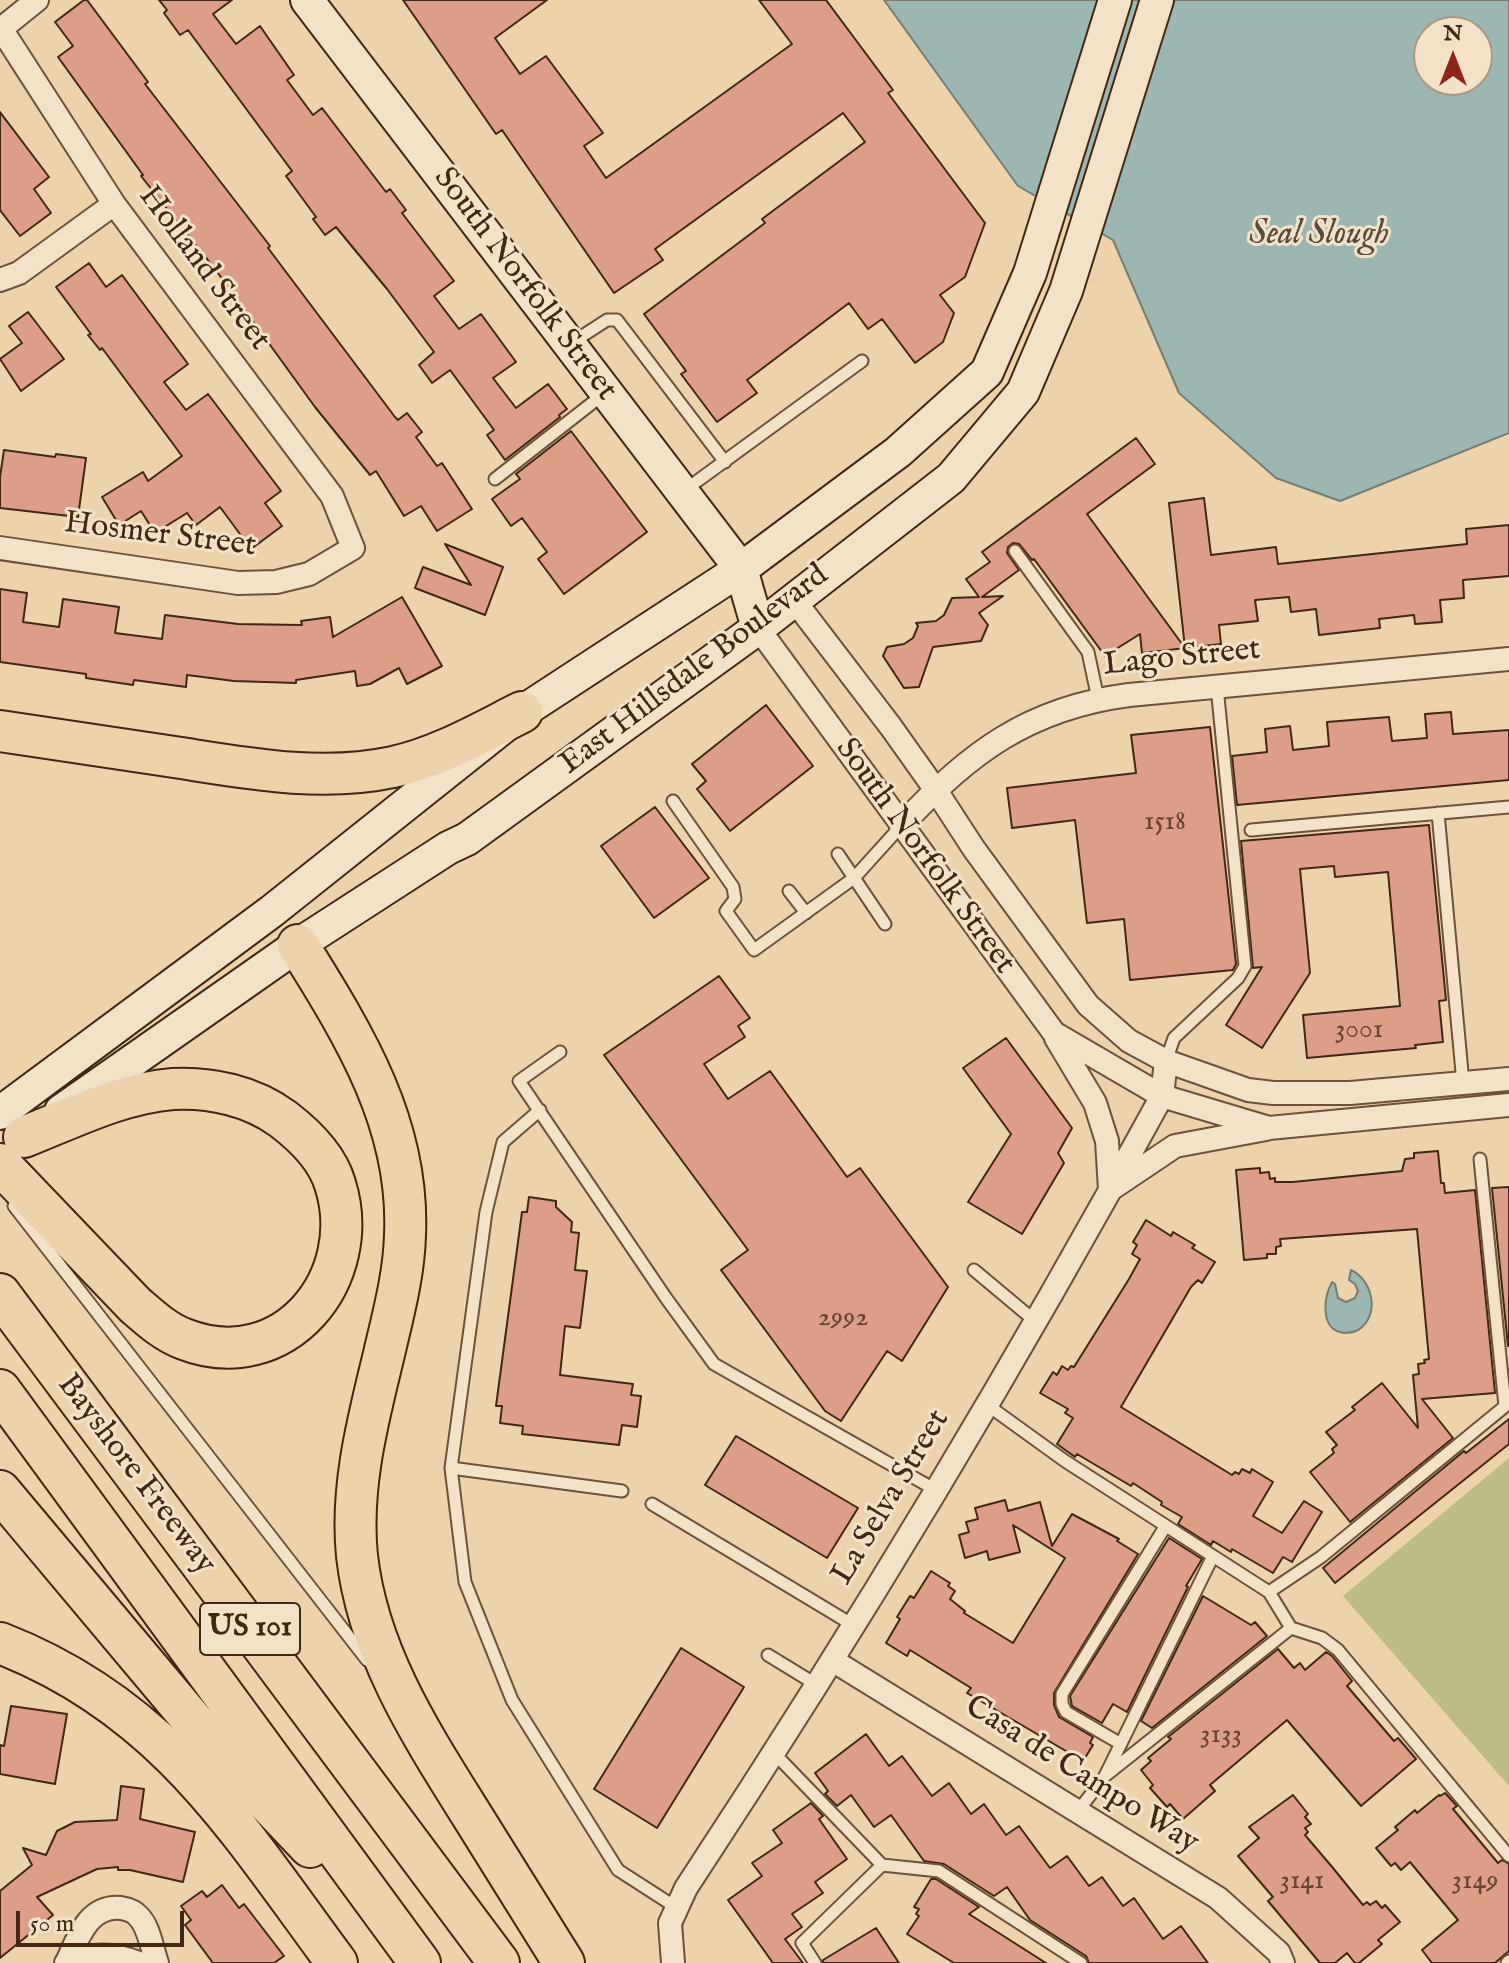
<!DOCTYPE html>
<style>
body{margin:0}
#map{position:relative;width:1509px;height:1963px;overflow:hidden;background:#edd3ab;font-family:"IM FELL English",serif}
canvas{display:block}
.north{position:absolute;left:1413px;top:16px;width:80px;height:80px;box-sizing:border-box;background:#f3e2c8;border:2px solid #ac9780;border-radius:50%;rotate:0deg;font-size:22px;font-weight:700;line-height:32px;text-align:center;color:#422713}
.north::after{content:'';display:block;margin:auto;width:28px;height:36px;background:#8f2418;clip-path:polygon(50% 0,100% 100%,50% 72%,0 100%)}
.scale{position:absolute;left:16px;top:1911px;width:168px;height:36px;box-sizing:border-box;border:4px solid #422713;border-top:0;padding-left:10px;font-size:24px;line-height:28px;white-space:nowrap;color:#422713;-webkit-text-stroke:6px #f3e2c8;paint-order:stroke}
</style>
<div id="map">
<canvas width="1509" height="1963"></canvas>
<div class="north">N</div>
<div class="scale">50 m</div>
</div>
<script>
const ctx = document.querySelector('canvas').getContext('2d');
ctx.lineJoin = 'round';
function fill(path, color) { ctx.fillStyle = color; ctx.fill(path, 'evenodd'); }
function strokePath(path, color, width, dash) { ctx.strokeStyle = color; ctx.lineWidth = width; ctx.lineCap = dash ? 'butt' : 'round'; ctx.setLineDash(dash || []); ctx.stroke(path); }
function drawText(font, color, halo, rows, align = 'center') {
  ctx.font = font + ' "IM FELL English",serif'; ctx.lineWidth = 6; ctx.setLineDash([]); ctx.textBaseline = 'middle'; ctx.strokeStyle = halo; ctx.fillStyle = color; for (const [text, x, y, turn = 0] of rows) {
    ctx.save(); ctx.translate(x, y); ctx.rotate((+turn || 0) * Math.PI / 180); ctx.textAlign = isNaN(turn) ? turn : align; if (halo) ctx.strokeText(text, 0, 0); ctx.fillText(text, 0, 0); ctx.restore();
  }
}
const green = new Path2D(`
 M1509,1458V1786L1343,1596Z`);
const water = new Path2D(`
 M884,0H1509V433L1340,501L1276,478L1179,393L1113,240L1018,186ZM1429,32H1477V80H1429Z
 M1351,1270C1371,1279 1380,1311 1362,1327C1358,1331 1350,1333 1344,1333C1319,1330 1324,1297 1332,1282L1335,1284L1338,1298L1346,1302L1355,1298L1358,1291L1355,1284L1349,1280Z`);
const building = new Path2D(`
 M84,0H87L148,82L145,84L270,246L268,248L395,417L398,420L407,413L422,432L416,437L437,466L442,463L472,509L437,531L421,506L404,516L376,471L370,475L315,407L215,269L141,176L143,175L58,57L73,46L55,22Z
 M159,0H232L213,14L236,44L260,26L294,75L287,80L313,115L322,108L386,192L390,189L406,210L402,213L454,281L434,296L459,329L481,314L516,362L493,378L516,408L548,384L567,409L559,415L560,417L505,460L487,435L494,430L450,370L432,383L419,365L434,352L387,289L336,227L325,235L313,219L316,217L286,176L292,171L188,30L180,35L164,13L167,10Z
 M403,0H547L495,38L520,74L546,56L603,133L584,146L606,178L792,44L759,0H826L893,90L888,93L985,223L965,277L940,295L954,313L943,342L915,363L882,319L868,329L849,303L747,380L757,393L717,422L681,374L686,371L644,314L765,223L762,219L865,142L843,113L655,249L663,260L614,293L502,130L496,134Z
 M0,112L49,177L34,189L51,213L20,236L0,210Z
 M89,263L106,287L122,275L188,364L164,382L186,410L208,394L281,491L265,503L282,526L251,549L220,507L196,525L187,513L155,533L141,511L119,525L102,497L143,472L148,481L182,456L102,348L100,350L88,335L91,334L56,287Z
 M28,312L64,359L21,391L0,359L22,343L9,326Z
 M571,431L647,532L564,594L538,559L547,552L522,518L511,526L492,499L520,479L516,474Z
 M1136,438L1155,464L1087,514L1185,648L1169,503L1204,498L1211,555L1276,547L1278,564L1467,544L1466,529L1509,525V576L1463,580L1464,598L1440,600L1442,622L1415,624L1414,615L1379,619L1380,628L1319,635L1316,609L1291,612L1289,597L1255,600L1258,621L1219,625L1221,644L1142,653L1140,634L1105,656L1034,559L1032,560L1019,544L1013,543L1008,547L1007,553L1019,570L982,597L1003,596L979,613L988,625L981,641L933,647L919,687L904,688L883,656L887,647L904,644L913,638L918,626L916,623L936,621L944,615L952,598L979,597L966,579L990,562L982,552Z
 M4,450L55,457L56,454L86,458L78,517L0,508V477Z
 M445,544L503,567L485,615L415,588L423,567L471,585Z
 M0,589L27,593L23,622L59,627L63,599L119,607L115,633L162,639L165,615L238,624L302,625L301,621L330,617L333,637L402,597L442,666L407,684L399,668L370,684L357,686L355,671L296,680V683L234,681L187,675L186,687L134,680L133,685L86,678V674L0,662Z
 M766,705L813,766L730,831L697,789L706,781L692,764Z
 M1451,712L1453,734L1509,730V780L1237,805L1232,756L1267,752L1265,729L1290,726L1293,750L1329,746L1327,722L1389,717L1392,741L1427,738L1425,714Z
 M1210,727L1236,964L1233,970L1130,980L1124,919L1087,923L1075,820L1012,828L1007,788L1136,773L1131,735Z
 M655,807L709,878L654,918L601,846Z
 M1429,825L1446,1000L1439,1001L1443,1042L1415,1045L1416,1048L1307,1058L1303,1015L1400,1006L1388,872L1335,877L1334,866L1300,869L1310,973L1262,1048L1226,1025L1262,967L1253,968L1241,841Z
 M719,976L750,1018L738,1026L745,1037L704,1064L728,1099L770,1071L847,1177L860,1168L948,1287L902,1361L887,1351L841,1421L825,1411L721,1270L748,1250L604,1055Z
 M1006,1038L1072,1128L1058,1153L1064,1163L1022,1234L968,1202L1011,1134L963,1068Z
 M1438,1151L1441,1183H1444L1445,1193L1475,1190L1495,1393L1422,1399L1453,1438L1350,1522L1310,1472L1334,1453L1332,1449L1337,1445L1326,1432L1355,1410L1352,1407L1382,1383L1418,1428L1413,1375L1419,1374L1418,1364L1425,1363L1424,1360L1429,1359L1417,1229L1280,1239L1281,1246L1276,1247V1254H1267V1258L1244,1260L1236,1170L1260,1168V1173L1269,1172L1270,1179L1275,1178V1182H1293L1402,1171L1405,1159L1414,1158V1153Z
 M1509,1187V1346H1508L1492,1188Z
 M529,1197L556,1201V1207L572,1222L571,1232L579,1233L575,1270L587,1271L580,1328L565,1326L560,1375L633,1384L631,1395L641,1396L637,1427L622,1425L619,1445L522,1434L523,1426L500,1423L502,1406H496L522,1212H527Z
 M1146,1220L1171,1236L1173,1232L1195,1245L1192,1248L1215,1262L1202,1283L1198,1280L1191,1287L1121,1407L1232,1475L1235,1472L1239,1474L1242,1469L1250,1473L1252,1469L1273,1482L1253,1516L1282,1533L1304,1501L1322,1512L1292,1562L1283,1557L1273,1573L1232,1549L1231,1552L1213,1541L1211,1545L1178,1524L1182,1517L1161,1505L1162,1502L1133,1483L1131,1486L1077,1454L1075,1457L1057,1444L1073,1418L1065,1413L1068,1409L1040,1393L1053,1372L1057,1375L1062,1366L1068,1370L1071,1366L1074,1367L1129,1279L1140,1259L1132,1254L1137,1245L1133,1242Z
 M1509,1419V1444L1335,1583L1323,1568L1464,1451L1466,1453Z
 M736,1436L858,1508L827,1558L705,1485Z
 M1005,1500L1008,1511L1040,1502L1052,1546L1072,1514L1119,1539L1117,1541L1138,1554L1054,1693V1705L1059,1717L1093,1737L1090,1743L1093,1745L1083,1761L967,1693L971,1688L910,1650L907,1656L886,1643L900,1619L897,1617L910,1596L914,1598L931,1571L950,1583L948,1586L955,1591L950,1599L965,1611L964,1613L1013,1643L1065,1558L1013,1525L1020,1552L989,1560L987,1551L965,1558L959,1535L969,1532L966,1522L978,1519L975,1508Z
 M1169,1538L1202,1559L1186,1586L1188,1587L1127,1712L1113,1704L1102,1723L1072,1706L1070,1696Z
 M1203,1596L1251,1625L1255,1622L1267,1636L1152,1728L1141,1721Z
 M681,1648L744,1687L657,1828L594,1789Z
 M1278,1649L1294,1668L1300,1663L1305,1670L1326,1652L1332,1656L1352,1681L1347,1686L1394,1741L1398,1738L1416,1759L1361,1806L1287,1720L1210,1785L1215,1791L1183,1819L1170,1804L1167,1807L1150,1788L1153,1785L1141,1770L1151,1761L1148,1758L1171,1739L1168,1737Z
 M11,1706L67,1714L55,1784L0,1774V1745L4,1746Z
 M866,1734L889,1766L902,1756L932,1796L949,1783L971,1814L984,1804L1006,1835L1019,1826L1050,1868L1067,1856L1089,1886L1102,1877L1123,1906L1134,1898L1163,1939L1181,1926L1208,1963H1089L1086,1956L1030,1920L1007,1887L994,1896L944,1864L924,1861L891,1815L874,1827L851,1795L837,1806L825,1794L828,1791L815,1773Z
 M121,1786L144,1789L140,1819L195,1832L183,1882L130,1870H118V1867L97,1869L37,1897L53,1915L0,1958V1891L32,1865L23,1848L46,1855L57,1831L75,1822L117,1820Z
 M1445,1793L1457,1806L1453,1809L1498,1863L1502,1860L1509,1864V1951L1495,1963H1432L1422,1950L1458,1920L1410,1862L1401,1870L1395,1863L1391,1866L1376,1848L1398,1830L1395,1827L1415,1810L1417,1813L1439,1795L1440,1796Z
 M1293,1795L1308,1814L1305,1817L1311,1824L1305,1828L1308,1832L1305,1835L1333,1868L1363,1905L1367,1902L1370,1905L1376,1901L1382,1908L1385,1905L1400,1922L1378,1940L1382,1944L1359,1963H1355L1347,1953L1335,1963H1320L1268,1901L1273,1897L1238,1856L1259,1838L1249,1827Z
 M811,1803L823,1816L819,1819L847,1859L815,1882L823,1893L792,1914L802,1927L785,1939L803,1963H773L728,1900L762,1876L752,1863L782,1843L773,1830Z
 M931,1879H936L979,1907L969,1914L1046,1963H954L907,1934L919,1916L916,1914L919,1909L914,1907Z
 M222,1885L239,1908L244,1904L284,1956L274,1963H213L185,1925L191,1920L181,1906L202,1891L207,1897Z
 M876,1928L899,1963H823V1960Z`);
const lane = new Path2D(`
 M573,342L607,320H617L725,462
 M495,479L605,393
 M685,490L862,361
 M1015,551L1088,652L1098,699
 M673,801L733,887L735,899L726,911L754,950L854,878L901,826
 M1438,813L1463,1083
 M1251,830L1509,807
 M838,854L885,924
 M789,891L806,913
 M560,1052L519,1081L666,1298L714,1364L934,1489
 M1166,1061L1174,1038L1238,978L1245,966L1217,687
 M540,1110L503,1142L486,1212L451,1468L622,1491
 M1480,1159L1505,1406
 M14,1206L367,1660
 M974,1270L1035,1321
 M986,1404L1065,1461L1269,1592L1321,1557L1509,1403
 M451,1468L465,1582L512,1700L618,1870L677,1908
 M652,1504L853,1625
 M1213,1556L1105,1776L1291,1628L1269,1592
 M1291,1628L1322,1638L1338,1650L1509,1856
 M768,1655L817,1685
 M1121,1744L1066,1712L1062,1704V1694L1165,1527
 M774,1753L882,1865L939,1871L1081,1963
 M1078,1811L1105,1776
 M815,1963L802,1943L882,1865
 M1507,1963L1509,1961`);
const street = new Path2D(`
 M0,27L114,204L332,496L353,548L309,574L276,582L238,583L0,548
 M1,29L37,0
 M0,280L19,273L114,204
 M794,600L891,727L935,789L974,849L1088,1005L1129,1041L1166,1061L1248,1090L1273,1093H1350L1509,1079
 M758,628L1054,1033L1162,1096L1269,1128L1509,1105
 M901,826C968,753 1029,708 1129,695L1509,659
 M1056,1038L1095,1103L1107,1141L1110,1190
 M1114,1187L1175,1146L1266,1129
 M832,1660L1218,1898L1279,1953L1283,1963
 M67,1962C78,1938 88,1905 121,1908C127,1909 134,1911 138,1916C149,1926 152,1949 157,1963
 M66,1963C92,1953 113,1953 139,1963
 M673,1963L670,1923L686,1888C855,1631 1015,1366 1162,1096L1166,1061`);
const secondary = new Path2D(`
 M307,0L741,569L758,628
 M61,1111L298,945L448,848L467,839L758,628L951,478L1023,392L1066,291L1157,0
 M0,1113L272,911L522,712L741,569L898,452L987,372L1030,273L1115,0`);
const highway = new Path2D(`
 M0,731C60,740 121,749 181,758C251,769 323,782 393,767C439,757 480,733 522,712
 M298,945C354,1035 410,1124 405,1235C404,1275 393,1315 384,1354C368,1420 350,1487 357,1556C368,1653 421,1734 471,1814C502,1864 533,1913 564,1963
 M0,1164L135,1305C150,1318 165,1332 184,1339C284,1378 365,1278 335,1184C327,1157 304,1135 283,1119C252,1096 211,1087 173,1089C121,1093 72,1118 24,1137
 M0,1294L499,1963
 M0,1390L420,1963
 M0,1491L213,1745L310,1847
 M0,1643C165,1707 237,1828 337,1963`);
const numberNames = [
 ["1518",1165,823],
 ["3001",1359,1031],
 ["2992",843,1319],
 ["3133",1221,1736],
 ["3141",1302,1882],
 ["3149",1475,1882]
];
const shields = [
 [250,1629,100]
];
const shieldNames = [
 ["US 101",250,1629]
];
const streetNames = [
 ["Holland Street",203,269,53],
 ["South Norfolk Street",524,285,53],
 ["Hosmer Street",160,536,7],
 ["Lago Street",1182,659,-6],
 ["East Hillsdale Boulevard",695,671,-37],
 ["South Norfolk Street",924,857,54],
 ["Bayshore Freeway",135,1475,53],
 ["La Selva Street",892,1498,-59],
 ["Casa de Campo Way",1081,1776,32]
];
const waterNames = [
 ["Seal Slough",1319,236]
];
fill(green, '#bdbb86');
fill(water, '#9cb6b2');
strokePath(water, '#787d72', 2);
fill(building, '#dc9e87');
strokePath(building, '#422713', 2);
strokePath(lane, '#6d5239', 15);
strokePath(street, '#6d5239', 26);
strokePath(secondary, '#422713', 36);
strokePath(highway, '#422713', 44);
strokePath(lane, '#f3e2c8', 11);
strokePath(street, '#f3e2c8', 22);
strokePath(secondary, '#f3e2c8', 32);
strokePath(highway, '#edd3ab', 40);
drawText('28px', '#684530', null, numberNames);
for (const [x, y, w] of shields) { const box = new Path2D(); box.roundRect(x - w / 2, y - 26, w, 52, 6); ctx.fillStyle = '#f3e2c8'; ctx.fill(box); strokePath(box, '#422713', 2); }
drawText('bold 30px', '#422713', null, shieldNames);
drawText('32px', '#422713', '#f3e2c8', streetNames);
drawText('italic 34px', '#584b3b', '#f3e2c8', waterNames);
</script>
